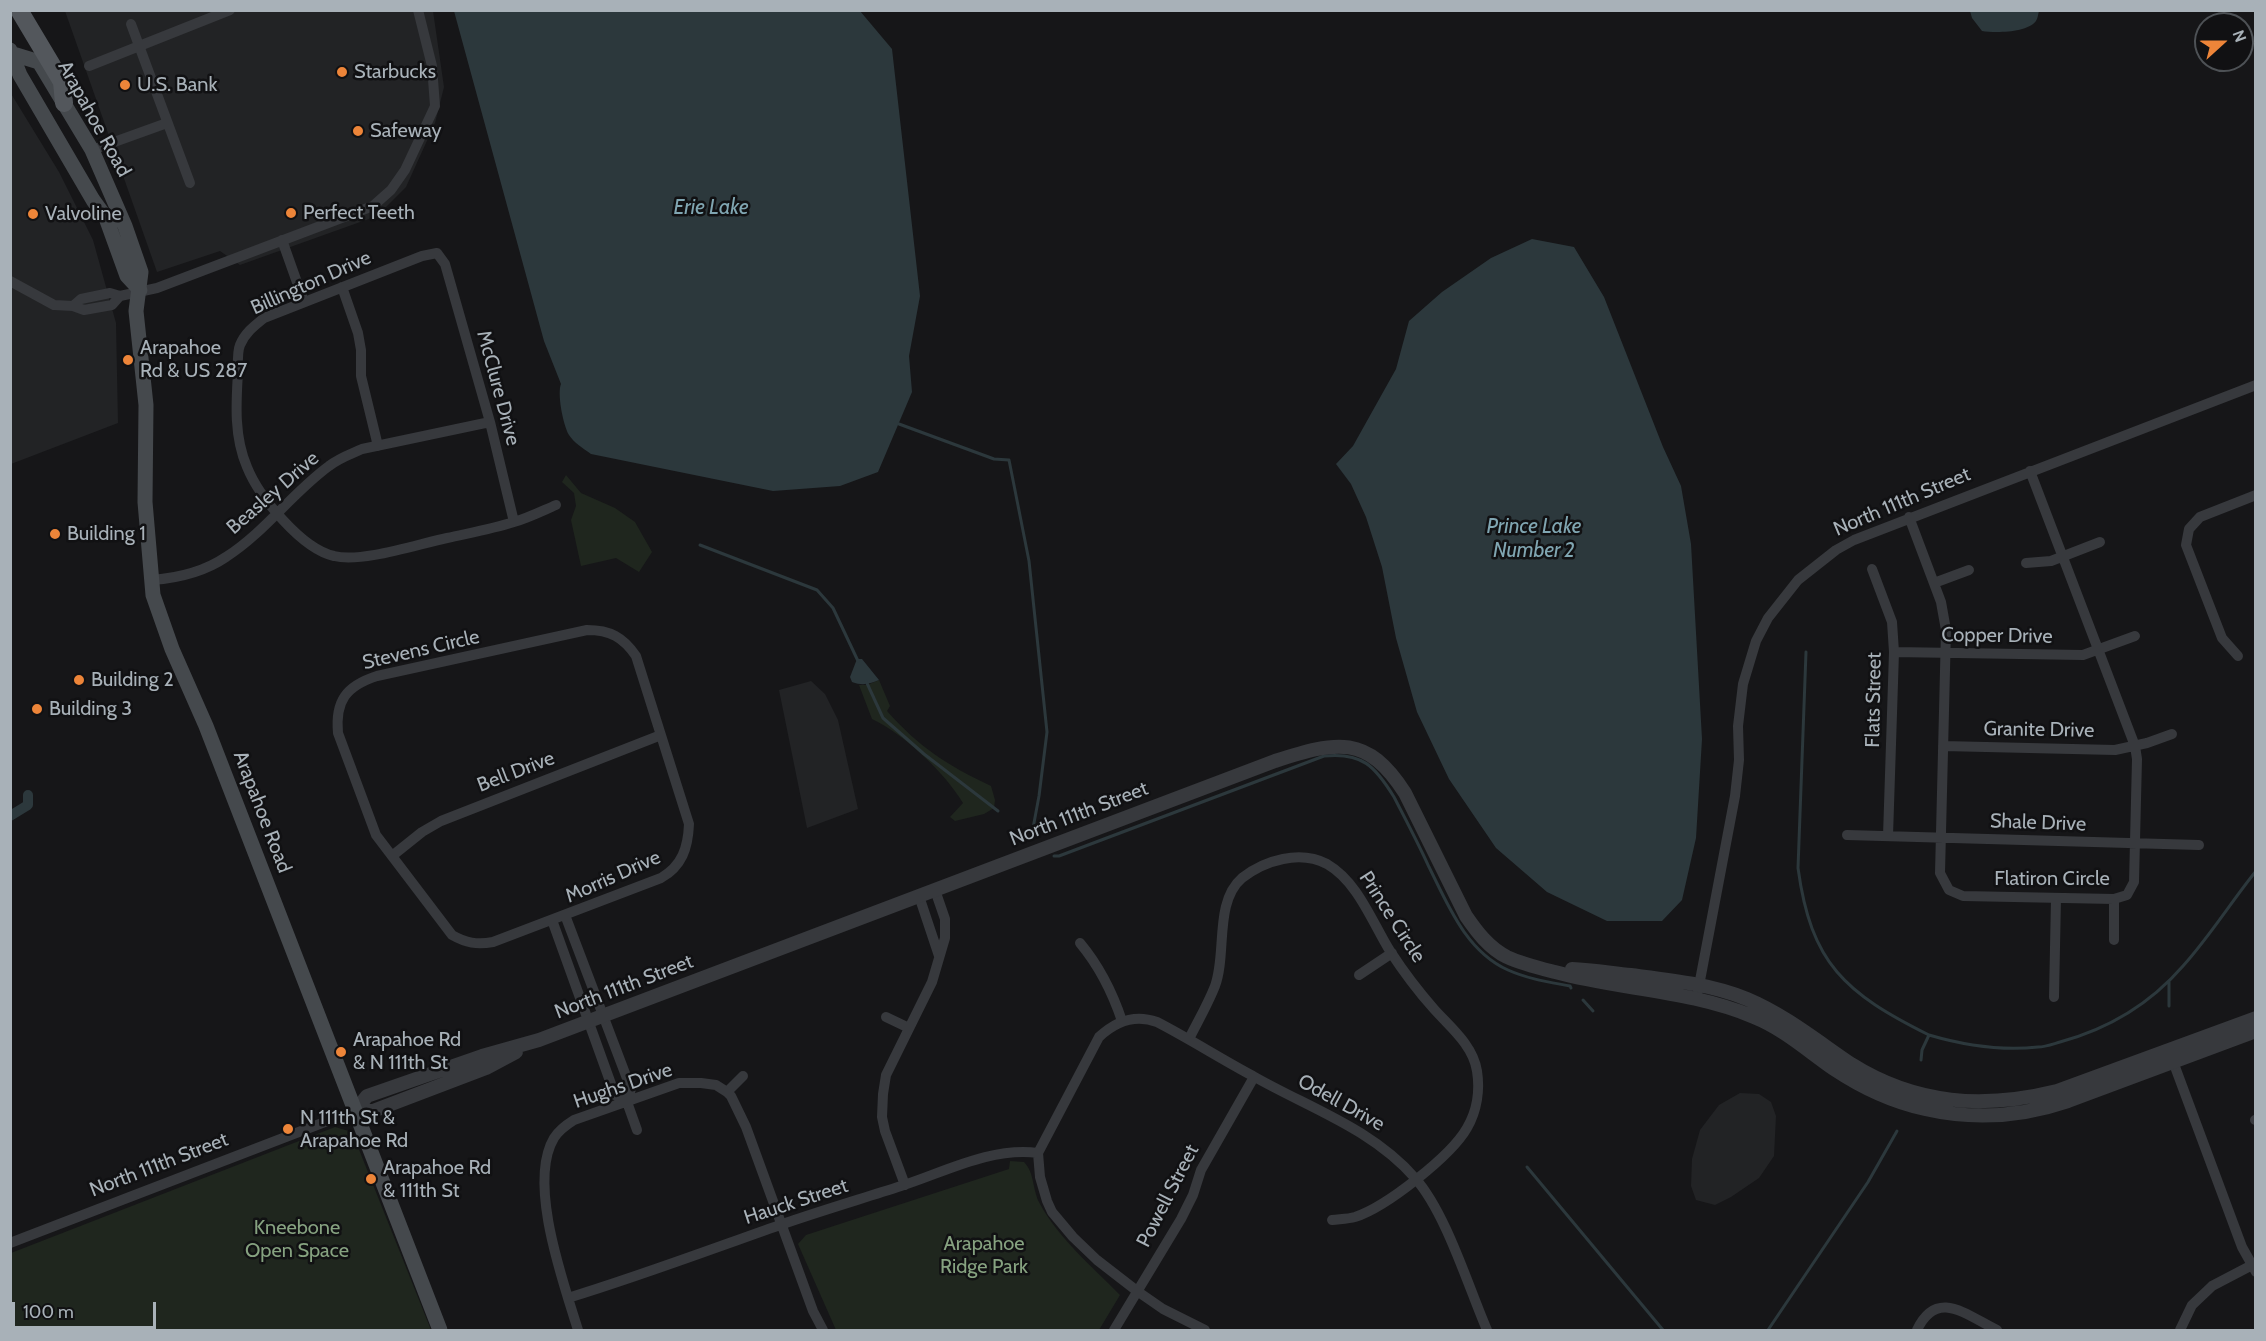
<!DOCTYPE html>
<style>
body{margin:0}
#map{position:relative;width:2266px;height:1341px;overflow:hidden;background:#161618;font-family:Cabin,sans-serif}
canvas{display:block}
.frame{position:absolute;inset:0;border:12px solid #a8b1b8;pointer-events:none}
.north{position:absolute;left:2194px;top:12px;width:60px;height:60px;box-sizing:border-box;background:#111113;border:2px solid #4d5155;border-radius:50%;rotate:69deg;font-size:16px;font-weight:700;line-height:24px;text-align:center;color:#a8b1b8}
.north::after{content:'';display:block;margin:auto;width:21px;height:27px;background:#ed8539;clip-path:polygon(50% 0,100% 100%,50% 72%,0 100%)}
.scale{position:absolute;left:12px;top:1302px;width:144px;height:27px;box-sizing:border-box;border:3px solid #a8b1b8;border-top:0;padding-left:8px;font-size:18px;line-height:21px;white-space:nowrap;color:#a8b1b8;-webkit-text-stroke:4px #111113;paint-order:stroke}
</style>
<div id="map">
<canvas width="2266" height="1341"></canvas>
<div class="frame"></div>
<div class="north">N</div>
<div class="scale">100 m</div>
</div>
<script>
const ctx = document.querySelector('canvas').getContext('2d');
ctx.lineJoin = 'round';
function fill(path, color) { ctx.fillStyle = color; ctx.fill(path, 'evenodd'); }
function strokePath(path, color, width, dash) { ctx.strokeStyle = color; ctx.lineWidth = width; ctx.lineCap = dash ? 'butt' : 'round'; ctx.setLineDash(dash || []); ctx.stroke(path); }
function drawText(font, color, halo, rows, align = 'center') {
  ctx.font = font + ' Cabin,sans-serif'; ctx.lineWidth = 5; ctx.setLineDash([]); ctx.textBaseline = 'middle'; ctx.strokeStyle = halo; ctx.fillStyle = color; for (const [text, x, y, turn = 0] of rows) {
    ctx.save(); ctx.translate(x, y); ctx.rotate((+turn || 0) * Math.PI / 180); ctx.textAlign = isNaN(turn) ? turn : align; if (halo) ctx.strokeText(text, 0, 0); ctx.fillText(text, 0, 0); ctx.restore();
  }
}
const built = new Path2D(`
 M65,11H433L444,87L435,123L406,187L377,216L240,265L220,251L157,272Z
 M10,92L59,172L93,240L116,323L118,423L11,464Z
 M811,681L825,694L838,720L858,809L807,828L779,690Z
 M1740,1093L1759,1094L1771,1102L1776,1116L1774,1156L1759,1178L1731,1197L1715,1205L1696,1200L1691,1186L1692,1159L1700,1130L1719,1105Z`);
const green = new Path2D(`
 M566,475L581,493L615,508L635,522L652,552L639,572L616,558L581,566L571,520L576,506L574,493L562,482Z
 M879,680L890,706L887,711C920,748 947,765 991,786L995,800L994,808L984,814L955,821L950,817L963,803C946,774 903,733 872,719L859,685H867Z
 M335,1127L352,1132L431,1330H11V1253Z
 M1010,1161L1024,1162C1035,1173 1032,1190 1040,1204C1059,1239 1093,1267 1120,1295L1099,1330H836L798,1244L806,1235L1009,1169Z`);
const water = new Path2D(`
 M454,11H860L892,49L920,296L909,356L912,392L878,472L840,486L773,491L591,454C583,448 574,443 569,435C563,425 557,393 561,384L544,341Z
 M1970,11V10L2039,11C2038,14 2038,18 2036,21C2027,33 1995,33 1982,31L1972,18Z
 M1532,239L1574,247L1604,297L1663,447L1681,486L1691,544L1702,739L1696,838L1682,900L1662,921H1607L1547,892L1496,848L1449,779L1417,712L1396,638L1382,567L1366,517L1351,484L1336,464L1353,446L1396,369L1409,321L1442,292L1491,258Z
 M857,659H862L879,680C869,684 863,686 852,682L850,677Z`);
const stream = new Path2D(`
 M899,424L994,459L1009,460L1029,561L1047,732L1039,796L1031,839L1027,836
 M700,545L817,590L833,608L858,661
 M1806,652L1798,868C1811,964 1845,993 1929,1035
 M866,681L883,718L924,754L998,811
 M1054,856H1059L1324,756C1362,752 1375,766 1394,797C1406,820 1418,843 1429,867C1448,905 1466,951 1508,970C1528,979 1549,982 1570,986L1571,988
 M1583,1000L1593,1011
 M2169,1006V981
 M1921,1060L1922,1050L1929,1035C1963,1045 2001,1051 2038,1047C2045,1047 2053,1044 2060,1042C2108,1029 2150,1004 2183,966C2210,936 2231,902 2256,871
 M1527,1167L1663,1330
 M1768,1330L1868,1182L1897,1131`);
const canal = new Path2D(`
 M10,816L28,805V795`);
const minor = new Path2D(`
 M131,24L190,183
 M89,66L230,10
 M92,150L167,123
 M282,240L304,302
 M10,281L54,305L73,306L84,310L112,305L120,296
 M342,287L358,333L361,350V376L378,446
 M73,306L81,299L110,293L120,296L157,288L373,206L391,190L405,170L435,106L432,66L418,10
 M1909,517L1941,602L1946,630L1940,873L1949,890L1963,896L2114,899L2127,895L2134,882L2137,759L2135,746L2030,471
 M514,522L490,422L445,264L437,253L422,256L264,318C254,326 245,333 240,345C237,352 238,364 238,372C236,404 234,437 247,467C259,497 302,549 334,556C362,563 418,544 447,538C469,533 492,529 514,522C528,518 542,511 556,505
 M2026,563L2051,561L2100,542
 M1872,569L1892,622L1894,652L1888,836
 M152,580C178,578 204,572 226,557C265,532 292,493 329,466C339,458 351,454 362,449L490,422
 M1934,583L1969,570
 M587,630C610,630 623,637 636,656L689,824C688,848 682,866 661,878L493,942C477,945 466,943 452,935L376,835L338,733C335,701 346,686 377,676Z
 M1894,652L2083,655L2135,636
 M2238,656L2222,638L2186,545L2189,529L2200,517L2256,495
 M1943,746L2115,750L2147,743L2172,734
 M1847,835L2199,845
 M392,856L422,832L441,821L661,735
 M919,896L939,956
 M565,915L631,1089L627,1102L637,1130
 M552,920L615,1095L627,1102
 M2114,940V899
 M1080,943C1100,967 1112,991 1122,1021
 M1359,975L1392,953
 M1698,991L1735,796L1739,760L1738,726L1743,684L1756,641L1768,618L1798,580L1836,550L1854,540L2256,385
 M2054,997L2056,898
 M886,1017L909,1028
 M1189,1039C1198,1021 1208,1004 1215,986C1227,954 1214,902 1242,878C1265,860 1300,850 1327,864C1358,882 1372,922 1390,951C1403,971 1418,991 1434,1009C1450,1027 1473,1045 1477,1071C1480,1090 1477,1111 1467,1128C1451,1156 1386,1207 1355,1217C1348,1219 1340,1219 1332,1220
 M2171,1056L2242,1247L2256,1272
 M727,1092L743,1076
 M2255,1120H2256
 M905,1185L885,1131L882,1117L883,1094L886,1075L932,982L945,938V919L935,890
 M10,1243L356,1110
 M568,1298C640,1276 709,1250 780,1225C820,1211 861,1199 901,1186C945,1172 990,1147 1038,1153
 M578,1330C564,1284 527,1183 554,1138C559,1130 566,1125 574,1120L679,1083H701L716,1085L727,1092L731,1096L746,1127L813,1311L823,1330
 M1114,1330L1181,1219L1193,1195L1201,1170L1254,1077
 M1205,1330L1163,1309L1137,1291L1097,1260L1073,1237L1052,1212L1047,1201L1040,1177L1038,1153L1099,1037C1116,1021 1135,1014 1157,1022C1190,1039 1221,1059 1253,1076C1309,1108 1371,1128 1415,1178C1446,1213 1468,1286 1487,1330
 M1917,1330C1937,1288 1966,1315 1997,1330
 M2180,1330L2192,1305L2212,1286L2256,1263`);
const tertiary = new Path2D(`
 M1572,969C1592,970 1611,973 1631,975C1670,980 1710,984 1747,999C1785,1015 1817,1041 1851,1064C1916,1105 1984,1109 2057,1091L2256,1018
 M356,1110L367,1096L482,1056L539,1040L1275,761C1337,741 1367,734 1405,793L1466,916C1477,932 1489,948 1507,957C1522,964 1539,968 1555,972C1621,990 1690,990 1754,1017C1784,1029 1808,1051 1834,1069C1861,1087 1893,1102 1925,1109C1973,1120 2021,1117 2068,1101L2256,1031
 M356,1110L373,1111L486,1068L516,1052`);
const secondary = new Path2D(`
 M10,50L20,75L93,200L106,218L127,276L140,290
 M13,54L39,62L92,150L125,226L141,272L136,311L146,405L145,502L153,595L172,649L206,726L440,1330`);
const primary = new Path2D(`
 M19,10L62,82L64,103`);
const markers = [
 [342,72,6,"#ed8539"],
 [125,85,6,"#ed8539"],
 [358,131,6,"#ed8539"],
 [291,213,6,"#ed8539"],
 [33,214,6,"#ed8539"],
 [128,360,6,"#ed8539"],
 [55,534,6,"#ed8539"],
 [79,680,6,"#ed8539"],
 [37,709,6,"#ed8539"],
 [341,1052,6,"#ed8539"],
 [288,1129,6,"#ed8539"],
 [371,1179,6,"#ed8539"]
];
const poiNames = [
 ["Starbucks",354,72],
 ["U.S. Bank",137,85],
 ["Safeway",370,131],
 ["Perfect Teeth",303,213],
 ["Valvoline",45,214],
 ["Arapahoe",140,348],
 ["Rd & US 287",140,371],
 ["Building 1",67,534],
 ["Building 2",91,680],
 ["Building 3",49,709],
 ["Arapahoe Rd",353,1040],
 ["& N 111th St",353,1063],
 ["N 111th St &",300,1118],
 ["Arapahoe Rd",300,1141],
 ["Arapahoe Rd",383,1168],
 ["& 111th St",383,1191]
];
const streetNames = [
 ["Arapahoe Road",94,119,61],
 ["Billington Drive",311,283,-24],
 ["McClure Drive",498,388,75],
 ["Beasley Drive",273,493,-41],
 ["North 111th Street",1902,502,-23],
 ["Copper Drive",1997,636,1],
 ["Stevens Circle",421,650,-13],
 ["Flats Street",1874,700,-89],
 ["Granite Drive",2039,730,1],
 ["Bell Drive",516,772,-21],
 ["Arapahoe Road",262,812,69],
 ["North 111th Street",1079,814,-21],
 ["Shale Drive",2038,823,2],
 ["Morris Drive",613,877,-24],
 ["Flatiron Circle",2052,879],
 ["Prince Circle",1392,917,57],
 ["North 111th Street",624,987,-21],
 ["Hughs Drive",623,1086,-19],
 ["Odell Drive",1341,1103,29],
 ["North 111th Street",159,1165,-21],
 ["Powell Street",1168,1196,-63],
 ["Hauck Street",796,1202,-18]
];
const parkNames = [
 ["Kneebone",297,1228],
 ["Open Space",297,1251],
 ["Arapahoe",984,1244],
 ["Ridge Park",984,1267]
];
const waterNames = [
 ["Erie Lake",711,208],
 ["Prince Lake",1534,527],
 ["Number 2",1534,551]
];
fill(built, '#222325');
fill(green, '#1f261e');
fill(water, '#2c383c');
strokePath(stream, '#2c383c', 3);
strokePath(canal, '#2c383c', 10);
strokePath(minor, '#37393d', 10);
strokePath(tertiary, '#37393d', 14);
strokePath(secondary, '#45494d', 15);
strokePath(primary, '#53575c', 18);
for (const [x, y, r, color] of markers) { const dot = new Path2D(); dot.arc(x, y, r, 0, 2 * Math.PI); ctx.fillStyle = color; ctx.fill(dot); strokePath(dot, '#111113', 2); }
drawText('20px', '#a8b1b8', '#111113', poiNames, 'left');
drawText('20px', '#a8b1b8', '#111113', streetNames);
drawText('20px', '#86a280', '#111113', parkNames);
drawText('italic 21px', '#80a6b2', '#111113', waterNames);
</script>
